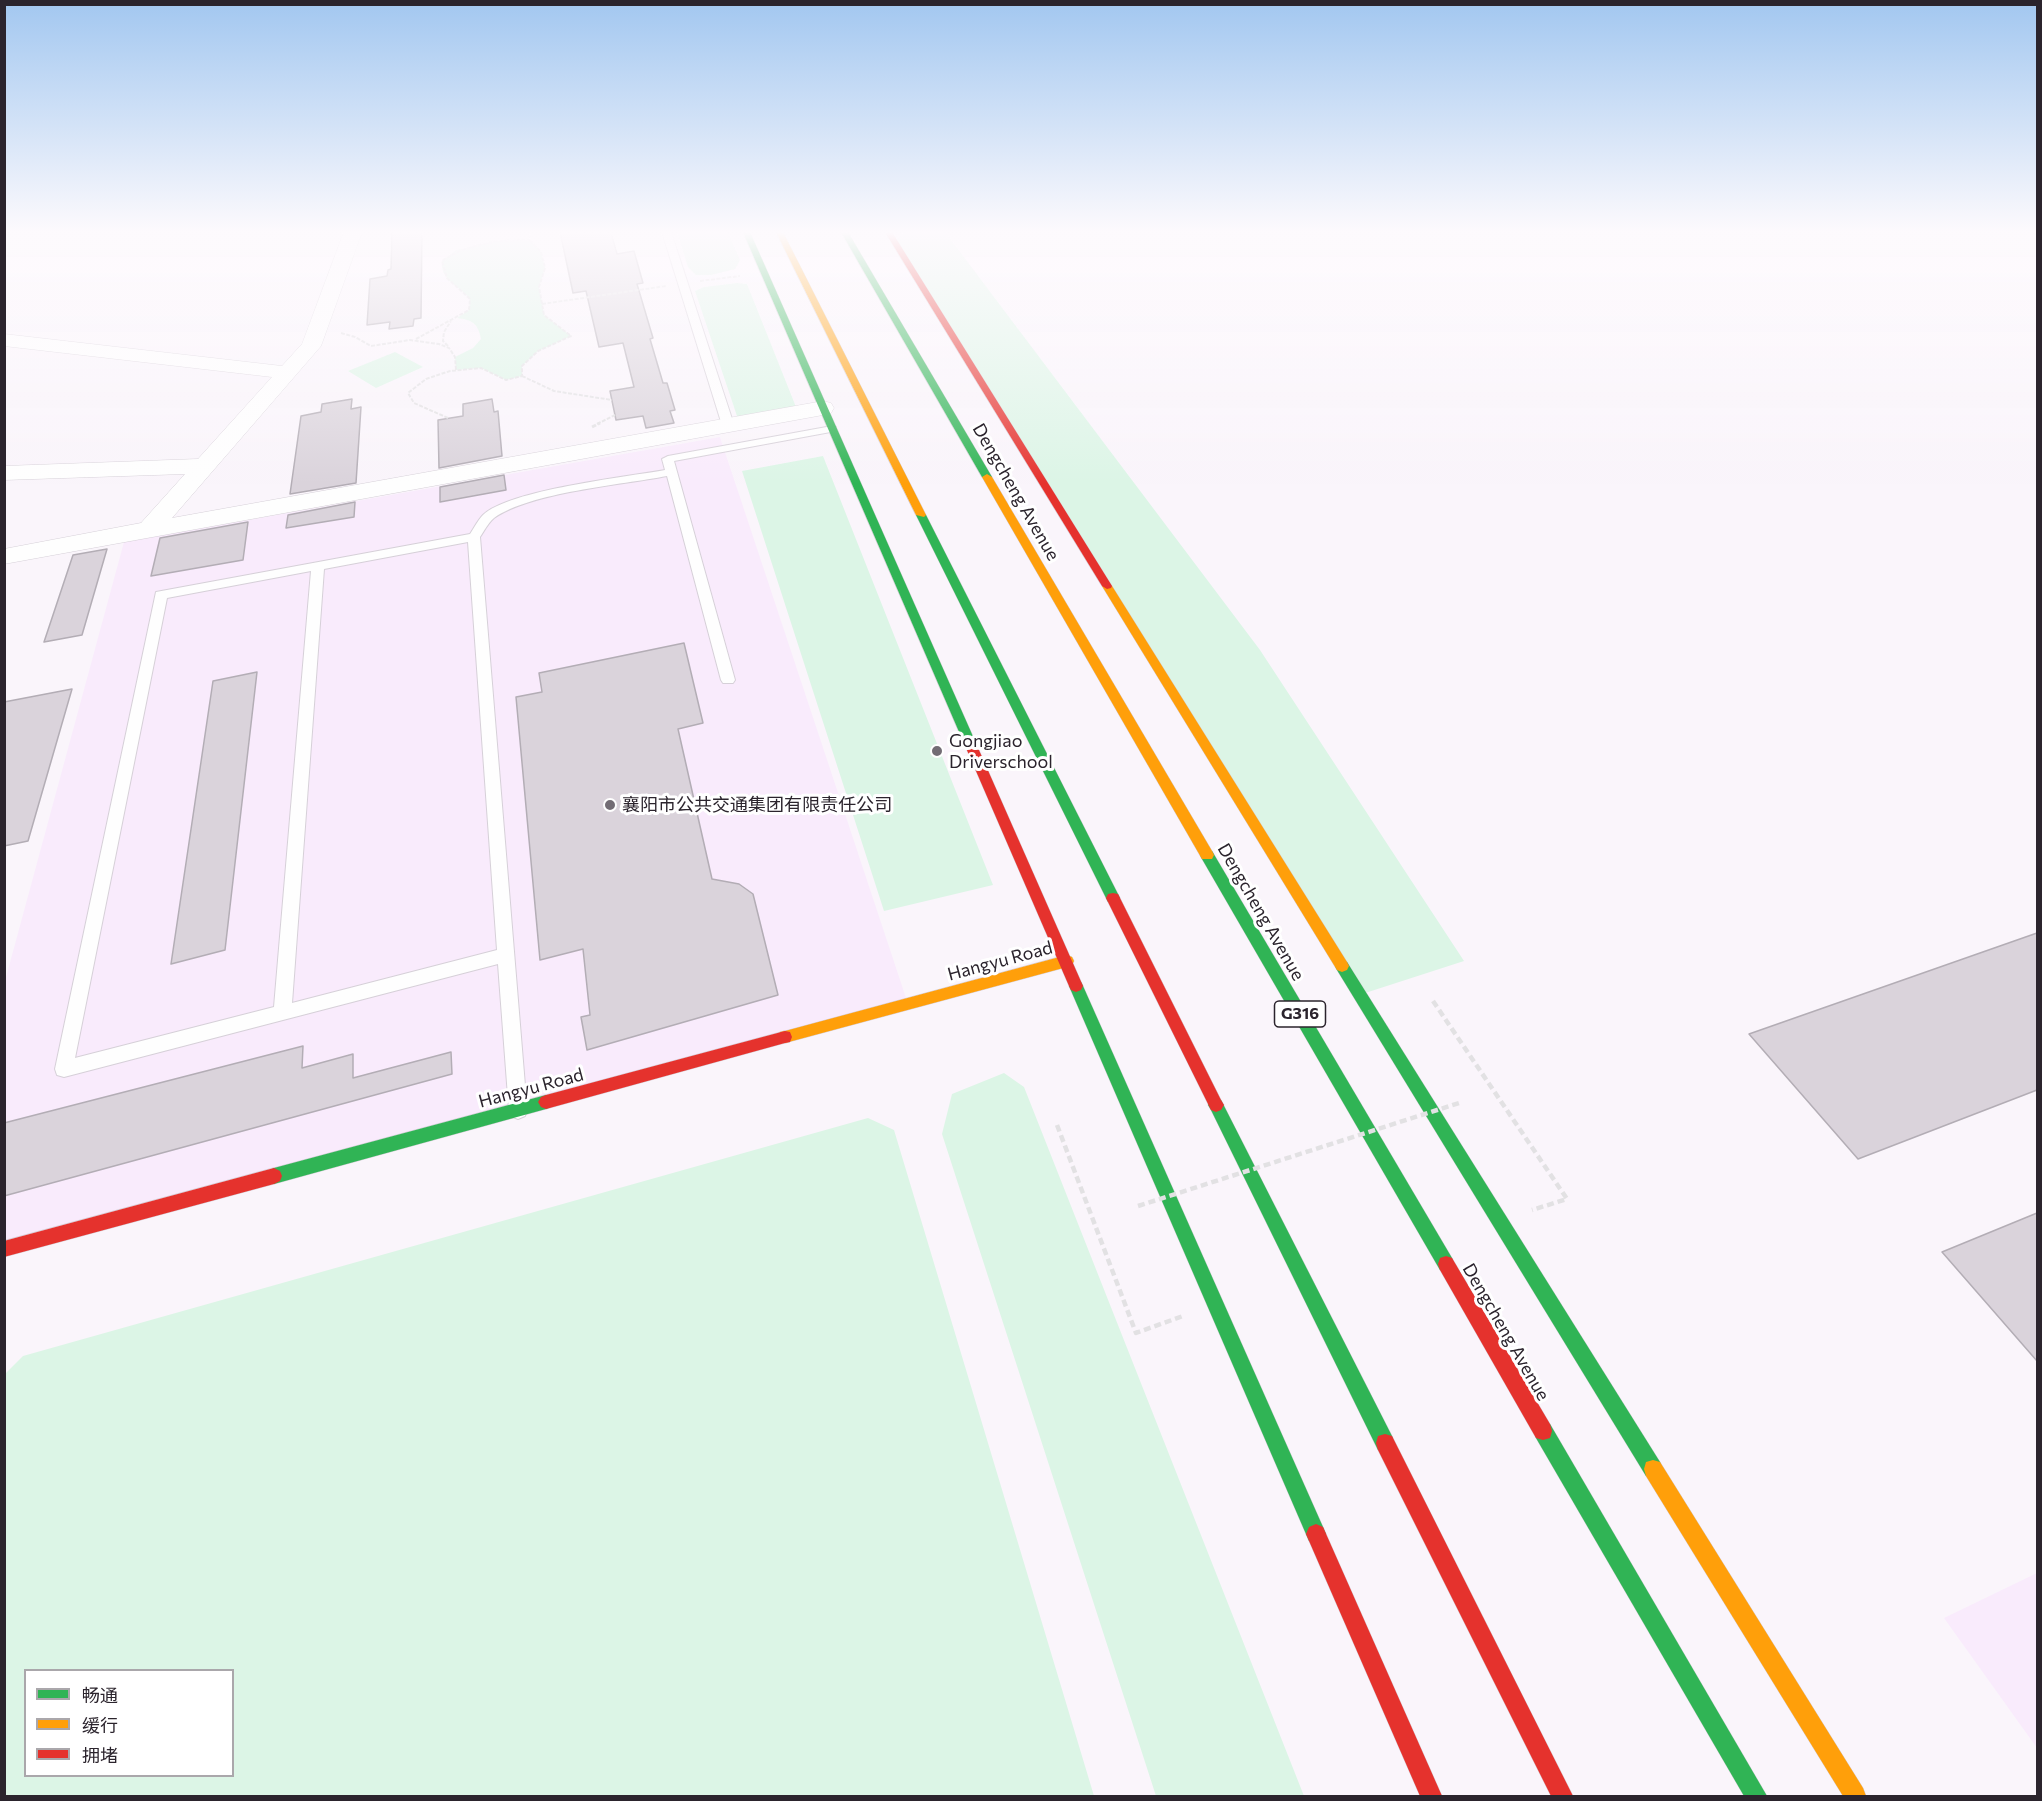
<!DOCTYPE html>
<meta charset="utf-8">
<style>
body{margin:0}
#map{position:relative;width:2042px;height:1801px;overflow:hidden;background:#faf5fb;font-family:Commissioner,"Noto Sans SC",sans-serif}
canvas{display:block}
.frame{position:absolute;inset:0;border:6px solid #2b242d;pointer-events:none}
.legend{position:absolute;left:24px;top:1669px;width:210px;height:108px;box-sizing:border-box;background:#fff;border:2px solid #aaa7ab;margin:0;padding:8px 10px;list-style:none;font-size:18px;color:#2b242d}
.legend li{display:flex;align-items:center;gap:12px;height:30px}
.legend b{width:30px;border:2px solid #aaa7ab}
</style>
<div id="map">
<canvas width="2042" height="1801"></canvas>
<div class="frame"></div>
<ul class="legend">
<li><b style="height:8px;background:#30b455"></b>畅通</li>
<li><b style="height:8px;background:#ff9f0a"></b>缓行</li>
<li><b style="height:8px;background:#e5322d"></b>拥堵</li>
</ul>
</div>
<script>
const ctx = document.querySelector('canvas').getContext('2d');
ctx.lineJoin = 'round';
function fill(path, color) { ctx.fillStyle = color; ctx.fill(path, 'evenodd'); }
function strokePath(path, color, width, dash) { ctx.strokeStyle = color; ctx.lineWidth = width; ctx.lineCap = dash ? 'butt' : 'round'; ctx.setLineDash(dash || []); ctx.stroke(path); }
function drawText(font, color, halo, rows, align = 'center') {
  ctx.font = font + ' Commissioner,"Noto Sans SC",sans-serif'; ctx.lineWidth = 6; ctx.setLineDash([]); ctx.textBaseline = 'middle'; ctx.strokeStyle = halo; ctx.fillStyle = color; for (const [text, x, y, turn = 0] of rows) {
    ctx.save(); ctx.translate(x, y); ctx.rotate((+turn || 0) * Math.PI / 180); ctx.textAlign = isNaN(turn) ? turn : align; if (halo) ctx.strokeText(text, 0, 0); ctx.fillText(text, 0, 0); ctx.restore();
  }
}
const built = new Path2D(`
 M720,437L908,1004L5,1249V981L124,542Z
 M2037,1573V1748L1944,1618Z`);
const green = new Path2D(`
 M677,232H728L740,260L735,269L711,275H696L688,267Z
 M904,232H945L1260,650L1464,961L1359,995L894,242Z
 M507,239L530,240L541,252L545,268L539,287L544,315L571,336L538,351L522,366V376L506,380L481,368L456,370L455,357L473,348L481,339C478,323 472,320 457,318L469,310L470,299C459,285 440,281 442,261L456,250Z
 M737,283L747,284L796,407L745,419L737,416L695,291L704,287Z
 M395,352L423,367L376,388L348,371Z
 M823,456L993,885L884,911L742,471Z
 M1004,1073L1024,1087L1304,1796H1156L942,1134L952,1094Z
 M868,1118L894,1130L1094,1796H5L4,1375L23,1356ZM232,1670V1776H26V1670Z`);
const building = new Path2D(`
 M392,232H422L421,318L414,319L413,326L389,329L390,322L367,325L370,279L387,276L388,270L391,269Z
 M560,232H611L617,254L634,251L643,283L637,284L653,338L650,339L663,383H667L675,410L670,411L674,423L646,428L643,416L616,420L610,391L634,387L623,343L599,347L586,291L573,293Z
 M352,399L351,409L361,407L356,483L290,494L301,416L321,412L322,404Z
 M492,399L494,412L498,411L502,456L439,468L438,420L463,416V404Z
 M504,475L506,490L440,502V487Z
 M355,502L354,517L286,528L288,515Z
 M248,522L243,560L151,576L160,538Z
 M107,549L82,635L44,642L73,555Z
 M684,643L703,723L678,729L712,879L739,884L753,894L778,995L587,1050L581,1017L590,1015L583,949L540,960L516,697L542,692L539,673Z
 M257,672L225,950L171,964L213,681Z
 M72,689L28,841L4,846V702Z
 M2037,933V1090L1858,1159L1749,1034Z
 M303,1046L302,1068L353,1054V1078L451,1052L452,1074L4,1196V1123Z
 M2037,1213V1361L1942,1252Z`);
const pathFar2 = new Path2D(`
 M700,281L740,276
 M542,304L666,286
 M341,333L355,337L371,346L410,340L439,344L449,348L455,357L456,370
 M416,339L469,310L470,299L447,278L442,261C469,243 498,240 530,240
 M448,346L443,341L444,332L451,321
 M522,376L554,391L612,400
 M448,418L414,403L408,393L426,379L450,371L481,368L506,380L522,376V366L538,351L571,336L544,315L539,287L545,268L541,252L530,240V232
 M597,424L615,415`);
const pathFar1 = new Path2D(`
 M592,427L600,423`);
const path = new Path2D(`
 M1433,1001L1567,1199L1532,1210
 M1057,1125L1136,1333L1183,1316`);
const lane = new Path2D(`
 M662,232H671L734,425L732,427L728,428L722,425Z
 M832,426L836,427V431L674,461L735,680L733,683H723L721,680L667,476C621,485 531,492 494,518C488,523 484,531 480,537L527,1110L525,1116L518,1119L511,1116L509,1110L498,964L64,1077L57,1075L55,1069L156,592L470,534C474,528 478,520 483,515C509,490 626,477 665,470L662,459L668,456ZM468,542L497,950L292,1003L324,569ZM311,571L274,1007L75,1058L167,598Z`);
const street = new Path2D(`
 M344,232H362L321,346L172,518L823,401L831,403L834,408L831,413L823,415L4,564V549L141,523L185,474L4,480V466L198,459L272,377L4,346V334L282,366L302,344Z`);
const fast = new Path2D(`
 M743,232H750L975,741L973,744L969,745L963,741Z
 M841,232H848L992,477L990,479L982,477Z
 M921,512L926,515L1120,898L1118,902H1108L1106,898L916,515Z
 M1207,850L1212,851L1452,1258L1454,1264L1452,1270L1446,1272L1440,1270L1202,859L1200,855Z
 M1342,960L1347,962L1660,1462L1662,1469L1660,1476L1653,1478L1646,1476L1337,970L1335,966L1337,962Z
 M1076,980L1081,982L1083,986L1323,1527L1326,1534L1323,1541L1316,1544L1309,1541L1069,986L1071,982Z
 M546,1095L551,1097L554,1102L551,1107L546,1109L274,1184L268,1181L266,1176L268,1171L274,1168Z
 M1216,1098L1221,1100L1392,1436L1394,1443L1392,1450L1385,1452L1378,1450L1211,1110L1208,1105L1211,1100Z
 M1543,1422L1550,1424L1767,1796H1744L1536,1438L1534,1431L1536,1424Z`);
const slow = new Path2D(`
 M776,232H783L926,515L924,517L916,515Z
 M2032,232H2038V236Z
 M987,474L992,477L1212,851L1214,855L1212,859H1202L982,477Z
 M1107,583L1112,586L1347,962L1349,966L1347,970L1342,972L1337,970L1102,586Z
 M1067,955L1072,957L1074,961L1072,965L1067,967L785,1043L780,1042L778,1037L780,1032L785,1031Z
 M1653,1460L1660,1462L1863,1788L1866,1796H1843L1646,1476L1644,1469L1646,1462Z`);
const jam = new Path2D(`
 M885,232H892L1112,586L1111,588L1107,589L1102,586Z
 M969,737L975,741L1083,986L1081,990L1076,992L1071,990L1069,986L963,741Z
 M1113,893L1118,894L1221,1100L1224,1105L1221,1110L1216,1112L1211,1110L1106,898L1108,894Z
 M785,1031L790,1032L792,1037L790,1042L785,1043L546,1109L541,1107L538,1102L541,1097L546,1095Z
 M274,1168L280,1171L282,1176L280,1181L274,1184L4,1257V1241Z
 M1446,1256L1452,1258L1550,1424L1552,1431L1550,1438L1543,1440L1536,1438L1440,1270L1438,1264L1440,1258Z
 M1385,1434L1392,1436L1573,1796H1551L1378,1450L1376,1443L1378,1436Z
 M1316,1524L1323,1527L1442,1796H1420L1306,1534L1309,1527Z`);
const pathBridge = new Path2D(`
 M1138,1206L1459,1103`);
const markers = [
 [937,751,6,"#736d75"],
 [610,805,6,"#736d75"]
];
const shields = [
 [1300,1014,51]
];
const shieldNames = [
 ["G316",1300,1014]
];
const streetNames = [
 ["Dengcheng Avenue",1016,492,60],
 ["Dengcheng Avenue",1261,912,60],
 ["Hangyu Road",1000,961,-15],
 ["Hangyu Road",531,1088,-15],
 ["Dengcheng Avenue",1506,1332,60]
];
const poiNames = [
 ["Gongjiao",949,741],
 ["Driverschool",949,762],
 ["襄阳市公共交通集团有限责任公司",622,805]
];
fill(built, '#f9ebfc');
fill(green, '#dcf5e6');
fill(building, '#dad3db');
strokePath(building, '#b3adb5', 1.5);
strokePath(lane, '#d6d0d8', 2);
strokePath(street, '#d6d0d8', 1);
strokePath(fast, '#d6d0d8', 1);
strokePath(slow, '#d6d0d8', 1);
strokePath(jam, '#d6d0d8', 1);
strokePath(pathFar2, '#e2e1e3', 2, [4, 1.5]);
strokePath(pathFar1, '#e2e1e3', 3, [4.5, 2]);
strokePath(path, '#e2e1e3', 4.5, [7, 4]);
fill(lane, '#fefefe');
fill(street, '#fefefe');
fill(fast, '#30b455');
fill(slow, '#ff9f0a');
fill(jam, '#e5322d');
strokePath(pathBridge, '#e2e1e3', 4.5, [7, 4]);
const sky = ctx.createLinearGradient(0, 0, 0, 484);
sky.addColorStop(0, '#a2c7f0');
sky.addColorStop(0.48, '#fdfafd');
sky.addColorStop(1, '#fdfafd00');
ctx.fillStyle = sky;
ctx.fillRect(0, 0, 2042, 484);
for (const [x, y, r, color] of markers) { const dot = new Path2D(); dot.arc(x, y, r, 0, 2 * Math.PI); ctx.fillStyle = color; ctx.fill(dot); strokePath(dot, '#fff', 2); }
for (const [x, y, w] of shields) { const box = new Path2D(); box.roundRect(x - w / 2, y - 13, w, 26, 4.5); ctx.fillStyle = '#fff'; ctx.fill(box); strokePath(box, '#2b242d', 1.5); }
drawText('bold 16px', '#2b242d', null, shieldNames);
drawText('18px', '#2b242d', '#fff', streetNames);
drawText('18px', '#2b242d', '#fff', poiNames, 'left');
</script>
